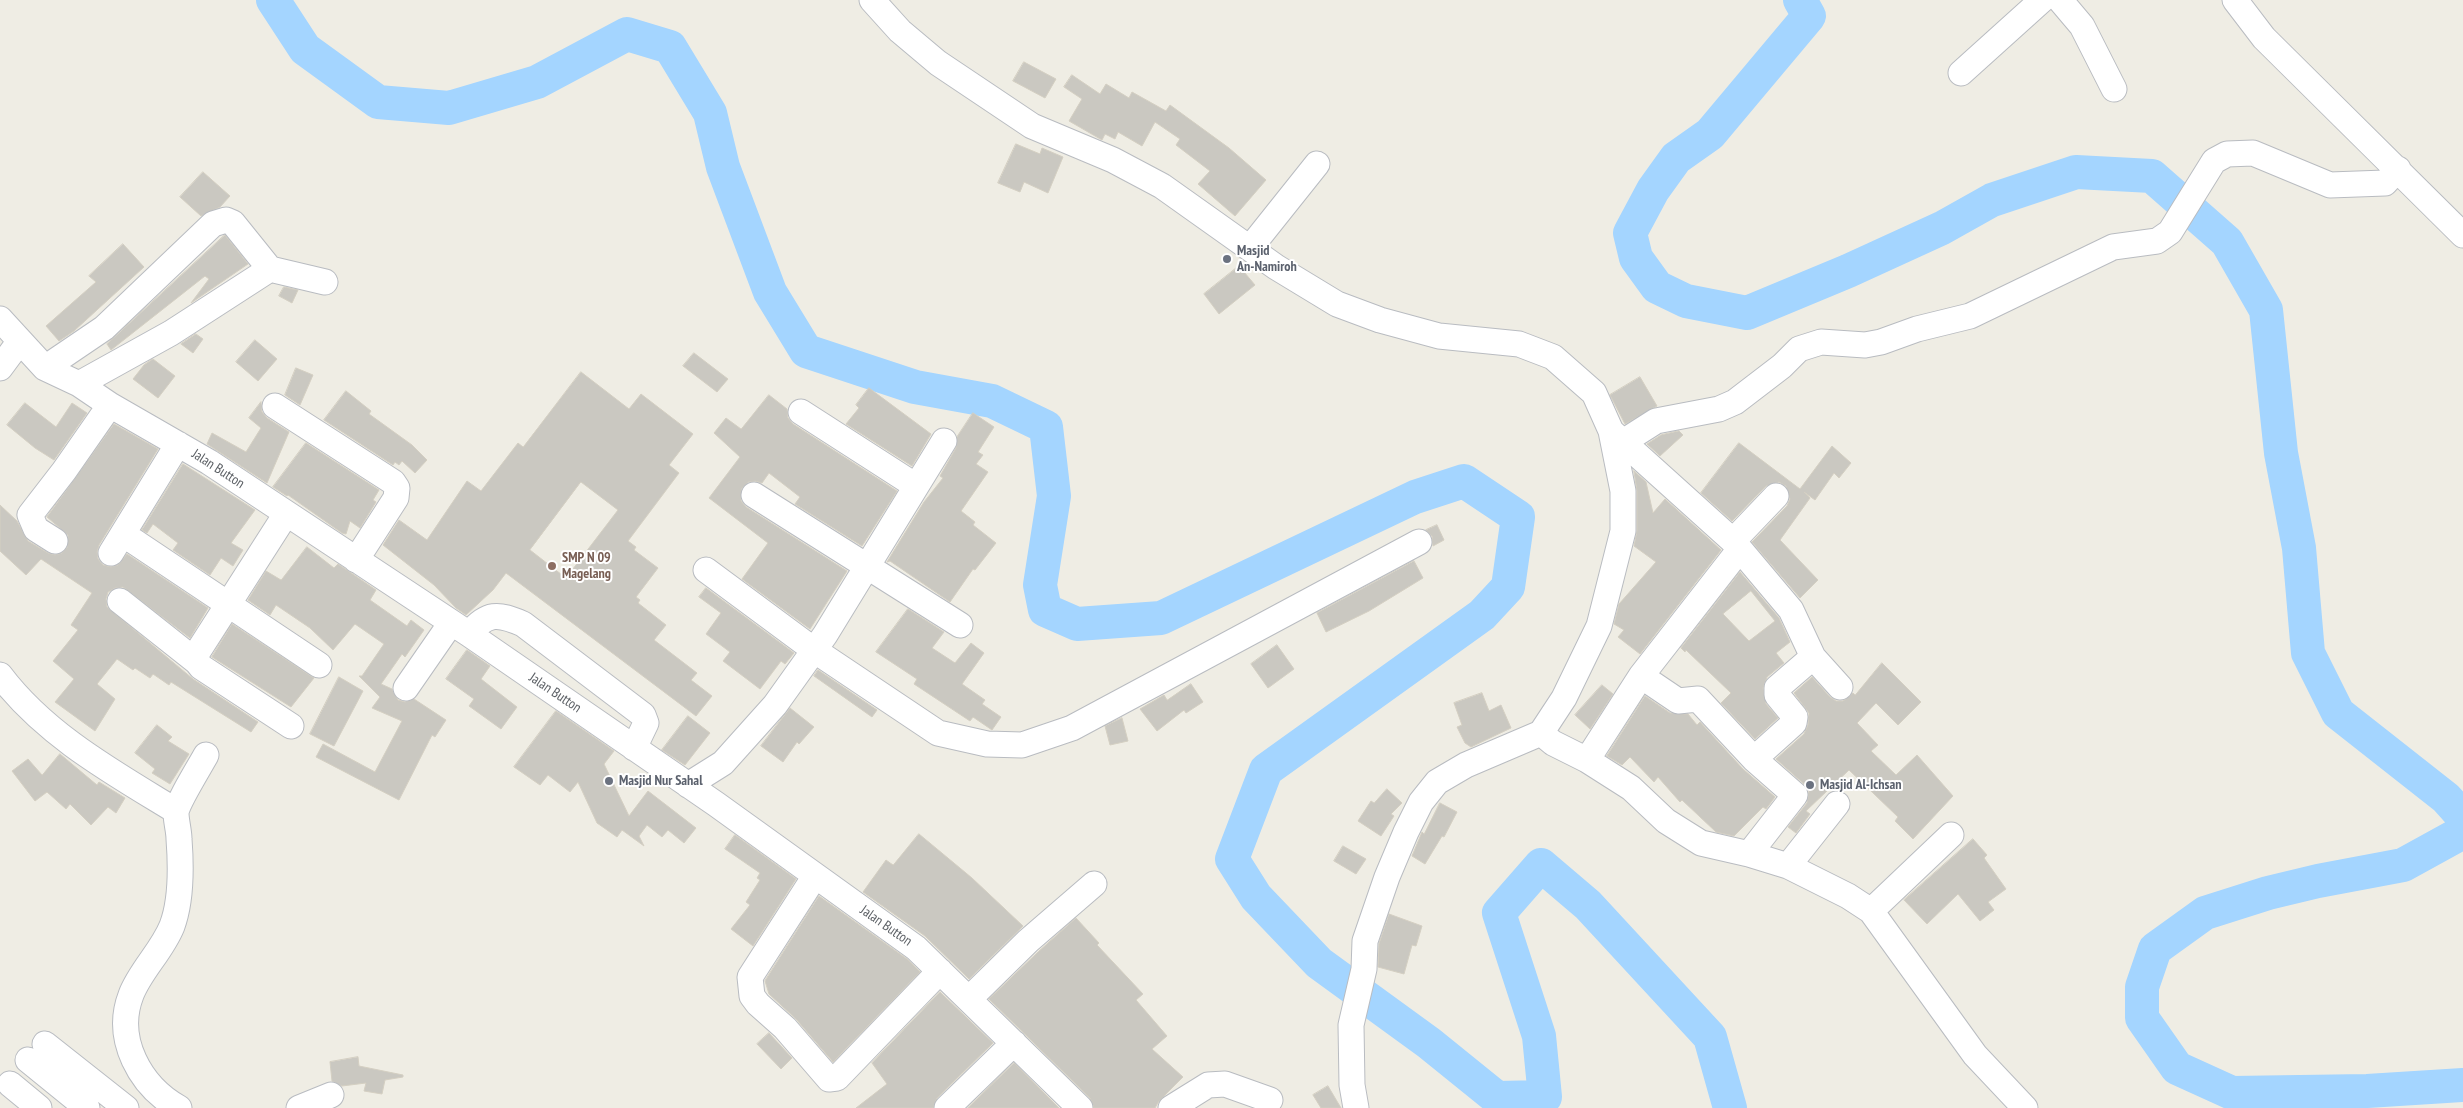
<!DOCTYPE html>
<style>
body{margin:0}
canvas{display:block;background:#efede4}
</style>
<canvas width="2463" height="1108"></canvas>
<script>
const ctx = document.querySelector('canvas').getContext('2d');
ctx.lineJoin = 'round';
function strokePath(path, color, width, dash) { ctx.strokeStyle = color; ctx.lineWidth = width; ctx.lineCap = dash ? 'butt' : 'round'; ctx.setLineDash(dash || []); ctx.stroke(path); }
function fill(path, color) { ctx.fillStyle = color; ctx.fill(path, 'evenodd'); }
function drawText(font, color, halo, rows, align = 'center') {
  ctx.font = font + ' "PT Sans Narrow",sans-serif'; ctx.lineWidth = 4; ctx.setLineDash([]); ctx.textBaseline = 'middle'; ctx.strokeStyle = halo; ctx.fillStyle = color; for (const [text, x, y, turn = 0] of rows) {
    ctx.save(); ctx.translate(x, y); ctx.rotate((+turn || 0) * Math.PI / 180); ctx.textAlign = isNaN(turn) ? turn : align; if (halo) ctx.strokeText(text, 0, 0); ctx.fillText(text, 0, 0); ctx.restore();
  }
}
const river = new Path2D(`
 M273,0L305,49L378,102L449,108L537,82L627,34L670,47L710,113L723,167L770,292L806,351L915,387L992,401L1046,427L1054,496L1040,585L1045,610L1077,624L1161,618L1415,497L1464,481L1518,517L1508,587L1482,615L1266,770L1232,859L1256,897L1319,963L1429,1043L1497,1098L1545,1097L1539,1036L1499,913L1541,865L1588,905L1710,1037L1730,1108
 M1800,0L1809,16L1710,134L1676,158L1653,190L1630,233L1636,258L1657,287L1686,301L1747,313L1848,271L1942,228L1992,200L2076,172L2152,176L2227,242L2266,310L2281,453L2299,548L2308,653L2338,713L2446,798L2463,817
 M2463,832L2403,865L2318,881L2268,893L2205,913L2155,949L2142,987V1018L2177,1068L2232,1093L2367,1091L2463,1085`);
const building = new Path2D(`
 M1024,62L1056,79L1045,98L1013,81Z
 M1072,75L1100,94L1106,84L1129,98L1132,92L1166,111L1170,105L1229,148L1266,180L1235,216L1198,184L1210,171L1176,145L1180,139L1155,122L1142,146L1118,132L1115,139L1105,134L1102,140L1069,121L1082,99L1064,87Z
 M1016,144L1040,154L1042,148L1063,157L1048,193L1024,182L1020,192L998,183Z
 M203,172L230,196L220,207L201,216L180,197Z
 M225,235L248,264L191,303L209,279L205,276L111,350L107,344Z
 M123,244L144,267L74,331L59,341L46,326L96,282L89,276Z
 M1239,266L1255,285L1219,314L1204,294Z
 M284,287L298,290L292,303L279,296Z
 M196,334L203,339L193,353L181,344Z
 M255,340L277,359L258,381L236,362Z
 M694,353L728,379L717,392L683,366Z
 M153,359L175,376L158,398L133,379L144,365Z
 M296,368L313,375L300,405L285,395Z
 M581,372L629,409L641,394L693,434L669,465L679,473L628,541L636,547L634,550L658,568L636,597L640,600L638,603L666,625L654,640L697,673L691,680L712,696L696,716L506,573L493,590L466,615L456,608L434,585L383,545L399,520L427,540L467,481L481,491L518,443L523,447ZM581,482L618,510L566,578L530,550Z
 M1640,377L1657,406L1625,424L1610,395Z
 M869,388L931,434L912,466L846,424L859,408L856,405Z
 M346,391L371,411L369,414L412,445L427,460L415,473L402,461L399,465L395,462L393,465L324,420Z
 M769,395L787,409L788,418L793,424L897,491L862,546L795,504L800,497L769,473L762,483L755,481L748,482L742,488L741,501L746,507L847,571L810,629L742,579L768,543L709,498L740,457L714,433L726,418L741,429Z
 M261,402L262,412L267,418L289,432L267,483L207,444L212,433L246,452L261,428L249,418Z
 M25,403L56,427L72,403L87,413L54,460L35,448L7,425Z
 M973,413L994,427L978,452L983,455L976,464L988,472L961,511L975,522L973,525L996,543L975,570L973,569L950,602L890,561L887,562L924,502L943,478L940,476L956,448L957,437Z
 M114,424L158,449L99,545L97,552L98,559L103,565L111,567L118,565L127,554L208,608L190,638L123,587L115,588L108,592L106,599L107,607L193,679L258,722L251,732L171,682L169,685L153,674L150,678L135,668L133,670L117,659L97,684L115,699L95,731L55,702L74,679L53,661L78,630L71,625L92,593L41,559L26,575L0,551V505L17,521L28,541L48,553L55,555L62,553L67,548L68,535L47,517Z
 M1679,431L1683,435L1660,456L1647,444L1661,435Z
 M306,443L379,490L373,500L376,502L360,528L350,521L346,534L342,533L288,495L287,496L273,487Z
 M1739,443L1800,489L1832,446L1851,463L1839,478L1834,473L1815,500L1804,492L1810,498L1780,540L1818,580L1800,598L1752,542L1787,506L1790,499L1786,486L1779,482L1766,486L1732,521L1701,493Z
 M183,464L255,510L231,543L243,550L233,566L221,558L210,575L173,550L178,543L153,524L147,533L142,530Z
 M1634,471L1646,482L1653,513L1665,499L1721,550L1640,654L1618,637L1624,630L1614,624L1619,604L1656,562L1634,546L1637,531V491Z
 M1437,525L1444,540L1433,546L1432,536L1426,530Z
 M307,547L334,568L338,564L376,590L370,600L407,626L411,620L424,630L405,657L402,654L381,684L392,689L398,700L405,702L414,699L446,720L435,737L432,735L399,800L316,757L323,744L375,772L402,721L372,708L380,697L359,676H362L384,644L355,624L333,650L310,628L276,605L270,615L248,600L266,571L281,580Z
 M1414,561L1423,578L1369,611L1326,632L1317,613Z
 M1740,572L1779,618L1790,642L1776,653L1784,663L1767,677L1763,688L1766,704L1778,718L1755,739L1721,703L1731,693L1686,650L1685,652L1681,648ZM1751,591L1775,621L1749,641L1723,614Z
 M706,588L794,653L785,664L781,661L760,689L723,661L730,652L706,634L721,613L699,597Z
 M908,609L944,632L932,648L955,663L971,643L984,653L962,684L985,700L982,704L1001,717L992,730L973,717L970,721L914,684L917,679L876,652Z
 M232,624L314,678L291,707L212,657Z
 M1277,645L1294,669L1268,688L1251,664Z
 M467,650L490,666L481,679L517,707L501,729L469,706L474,699L446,679Z
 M1882,663L1921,702L1898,725L1876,703L1857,723L1878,745L1871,751L1896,775L1917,755L1953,796L1913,839L1895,821L1898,817L1849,770L1806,811L1810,814L1796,833L1788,827L1807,803L1809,791L1804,784L1776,759L1804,734L1808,725L1809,713L1794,693L1812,677L1830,697L1836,701H1843L1853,693L1855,695Z
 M818,670L877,710L872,717L814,676Z
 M339,677L363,691L334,746L310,734Z
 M1191,684L1203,702L1186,713L1184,710L1157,731L1140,709L1164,695L1167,700Z
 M1602,685L1613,694L1590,729L1575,715Z
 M1482,693L1489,711L1501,705L1511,728L1471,747L1465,743L1457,727L1462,725L1454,703Z
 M1645,696L1670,713L1688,714L1697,725L1700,722L1743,769L1775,797L1766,809L1763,807L1734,836L1716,832L1682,800L1680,802L1658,777L1654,782L1630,757L1622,765L1607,756Z
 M790,708L814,727L799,744L797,742L783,762L761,746Z
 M556,711L614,751L604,764L629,816L648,791L696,828L684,843L668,830L662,837L647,825L639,836L644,846L622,830L617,837L597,823L578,782L570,792L548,775L540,785L514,767Z
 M688,716L710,733L685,765L662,750Z
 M1122,718L1128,741L1110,745L1105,726Z
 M157,725L172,737L168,741L189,754L170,784L152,773L155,769L135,753Z
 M60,754L97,785L99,782L125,798L116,813L108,807L91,825L70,804L66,809L47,792L35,801L12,771L28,759L42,775Z
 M1387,789L1402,803L1391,814L1394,816L1381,836L1358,821L1371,801L1374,803Z
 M1440,803L1457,812L1444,837L1442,836L1425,864L1412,856L1422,832L1424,834Z
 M919,834L972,878L1023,926L969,979L925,936L863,892L886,860L893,865Z
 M735,835L796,879L753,946L731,929L750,905L746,902L760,880L757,878L760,873L725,849Z
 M1973,839L1987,855L1984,858L2006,889L1988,902L1994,910L1980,921L1958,894L1927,924L1904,900Z
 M1343,846L1366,859L1356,874L1334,861Z
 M819,896L907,959L920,972L833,1062L796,1019L769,994L765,981Z
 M1389,914L1422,926L1416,946L1412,945L1404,974L1378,967L1379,944Z
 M1076,918L1099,943L1097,945L1143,994L1136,1000L1167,1036L1152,1049L1183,1077L1159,1101L1155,1108H1094L1090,1098L989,999L1038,952Z
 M940,992L993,1043L937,1098L933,1108H856L887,1084L872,1063Z
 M769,1033L792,1058L781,1069L757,1044Z
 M358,1057L359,1066L403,1075V1077L385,1080L382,1094L364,1091L366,1083L342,1086L332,1081L330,1062Z
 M1014,1063L1059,1108H968Z
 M1328,1086L1341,1108H1321L1313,1095Z`);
const minor = new Path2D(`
 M872,0L900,31L938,63L1032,126L1113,160L1162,186L1276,267L1337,304L1380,320L1439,336L1519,344L1553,357L1594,393L1611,431L1623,491V531L1599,626L1564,698L1541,733
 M2060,0L2082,26L2114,89
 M2235,0L2264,38L2463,235
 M1961,73L2042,0
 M1250,248L1317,164
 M0,319L45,368L79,384L110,405L209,462L469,634L716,804L916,948L1080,1108
 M0,368L20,341
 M45,368L104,328L213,224L226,220L233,223L270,269
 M79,384L171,333L270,269L325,282
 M275,406L393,482L397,488L396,498L356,560
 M801,412L916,486
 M1612,432L1733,541
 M1623,442L1656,421L1719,409L1735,402L1782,366L1799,349L1821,342L1865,345L1881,342L1917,329L1970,316L2113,247L2157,241L2170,232L2214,161L2227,154L2253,153L2330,185L2385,183L2398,169
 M754,495L960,625
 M286,514L197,653V662L201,667L291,726
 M123,534L319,665
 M55,541L36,529L30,515L64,471L110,405
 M111,553L178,444
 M706,570L814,650L938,733L987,744L1022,745L1072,728L1419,542
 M120,601L197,662
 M469,634C487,612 498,613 523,624L643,715L646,723L634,748
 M1813,657L1840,687
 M0,675C45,735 114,773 176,811
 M1641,676L1678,701L1698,699L1754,759L1795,795L1749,854
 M406,688L451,623
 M1754,759L1794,723L1795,717L1777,695V688L1813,657L1791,610L1733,541L1776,496
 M1587,760L1641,676L1740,549
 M688,785L723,763L775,705L825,635L944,441
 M1788,866L1837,804
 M815,876L750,977L752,996L758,1004L785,1028L829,1079L837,1078L940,971
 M1871,911L1951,835
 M969,999L1028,941L1094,884
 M45,1044L126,1108
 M28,1060L87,1108
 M10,1084L39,1108
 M179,1108C140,1086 114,1039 131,995C140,971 162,951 172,926C181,902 181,865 179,839C179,831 176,821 176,813C177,803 200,766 206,755
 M299,1108L331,1095
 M947,1108L1014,1043
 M1171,1108L1208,1085L1225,1084L1270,1100
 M1356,1108L1352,1085L1351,1025L1364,969L1365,941L1387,877L1406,832L1421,802L1437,782L1466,765L1541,733L1553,743L1587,760L1631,788L1666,821L1701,843L1749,854L1788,866L1848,896L1871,911L1975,1055L2025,1108`);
const markers = [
 [1227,259,5,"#6b7280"],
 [552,566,5,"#8d6e63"],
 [609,781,5,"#6b7280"],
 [1810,785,5,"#6b7280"]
];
const worshipNames = [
 ["Masjid",1237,251],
 ["An-Namiroh",1237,267],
 ["Masjid Nur Sahal",619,781],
 ["Masjid Al-Ichsan",1820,785]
];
const streetNames = [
 ["Jalan Button",218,469,33],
 ["Jalan Button",555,693,34],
 ["Jalan Button",886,926,35]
];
const educationNames = [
 ["SMP N 09",562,558],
 ["Magelang",562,574]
];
strokePath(river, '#a4d5ff', 34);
fill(building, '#cac8c1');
strokePath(building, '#d4cfc2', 1);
strokePath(minor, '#b9bcc1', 27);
strokePath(minor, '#fff', 25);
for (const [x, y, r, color] of markers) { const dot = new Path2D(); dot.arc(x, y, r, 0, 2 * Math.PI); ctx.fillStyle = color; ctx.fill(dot); strokePath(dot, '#fff', 2); }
drawText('bold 14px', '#5b616d', '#fff', worshipNames, 'left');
drawText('14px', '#5c6065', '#fff', streetNames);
drawText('bold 14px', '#785e54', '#fff', educationNames, 'left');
</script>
